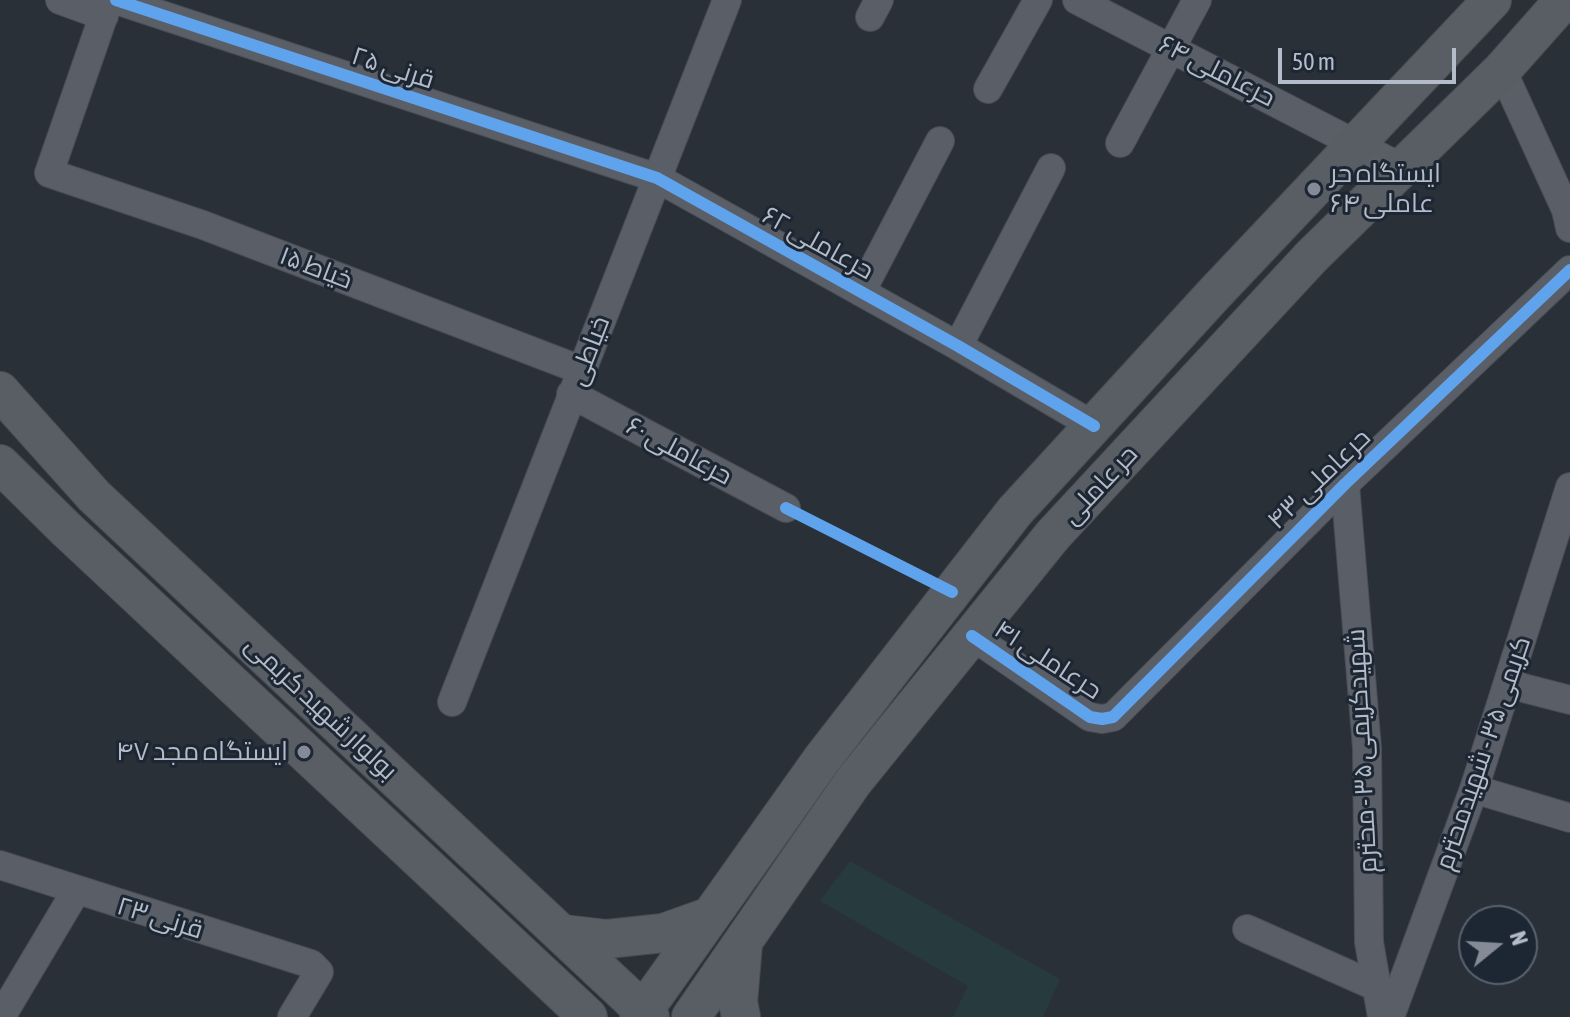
<!DOCTYPE html>
<meta charset="utf-8">
<style>
body{margin:0}
#map{position:relative;width:1570px;height:1017px;overflow:hidden;background:#2a3038;font-family:"Asap Condensed",sans-serif}
canvas{display:block}
.north{position:absolute;left:1458px;top:905px;width:80px;height:80px;box-sizing:border-box;background:#1d2633;border:2px solid #59626f;border-radius:50%;rotate:72deg;font-size:22px;font-weight:700;line-height:32px;text-align:center;color:#b4bcc9}
.north::after{content:'';display:block;margin:auto;width:28px;height:36px;background:#848b96;clip-path:polygon(50% 0,100% 100%,50% 72%,0 100%)}
.scale{position:absolute;left:1278px;top:48px;width:178px;height:36px;box-sizing:border-box;border:4px solid #b4bcc9;border-top:0;padding-left:10px;font-size:24px;line-height:28px;white-space:nowrap;color:#b4bcc9;-webkit-text-stroke:6px #1d2633;paint-order:stroke}
</style>
<div id="map">
<canvas width="1570" height="1017"></canvas>
<div class="north">N</div>
<div class="scale">50 m</div>
</div>
<script>
const ctx = document.querySelector('canvas').getContext('2d');
ctx.lineJoin = 'round';
function fill(path, color) { ctx.fillStyle = color; ctx.fill(path, 'evenodd'); }
function strokePath(path, color, width, dash) { ctx.strokeStyle = color; ctx.lineWidth = width; ctx.lineCap = dash ? 'butt' : 'round'; ctx.setLineDash(dash || []); ctx.stroke(path); }
function drawText(font, color, halo, rows, align = 'center') {
  ctx.font = font + ' "Asap Condensed",Cairo,sans-serif'; ctx.lineWidth = 6; ctx.setLineDash([]); ctx.textBaseline = 'middle'; ctx.strokeStyle = halo; ctx.fillStyle = color; for (const [text, x, y, turn = 0] of rows) {
    ctx.save(); ctx.translate(x, y); ctx.rotate((+turn || 0) * Math.PI / 180); ctx.textAlign = isNaN(turn) ? turn : align; if (halo) ctx.strokeText(text, 0, 0); ctx.fillText(text, 0, 0); ctx.restore();
  }
}
const green = new Path2D(`
 M850,861L1060,979L1043,1017H953L968,986L820,901Z`);
const street = new Path2D(`
 M60,0L104,16
 M109,0L49,173L203,225L581,370
 M116,0L657,178L958,346L1094,426
 M1077,0L1402,168
 M870,17L879,0
 M1502,70L1566,210L1570,228
 M988,89L1038,0
 M1120,143L1197,0
 M861,292L940,141
 M958,346L1051,168
 M571,394L786,508
 M1345,484L1367,748L1369,942L1382,1017
 M972,636L1090,717L1102,719L1113,717L1345,484L1570,270
 M1508,684L1570,700
 M452,702L727,0
 M1474,789L1570,818
 M0,865L311,964L319,972L292,1017
 M1247,929L1377,987
 M1,1017L76,891
 M1390,1017L1474,789L1570,487`);
const secondary = new Path2D(`
 M0,391L94,496L650,1017
 M0,464L67,530L588,1017
 M563,934L607,939L663,933L708,917
 M639,1017L822,759L1015,511L1215,293L1492,0
 M691,1017L853,782L1053,535L1312,256L1502,70L1564,0
 M741,1017L738,1002L743,944`);
const cycleway = new Path2D(`
 M116,0L657,178L958,346L1094,426
 M786,508L952,592
 M972,636L1090,717L1102,719L1113,717L1345,484L1570,270`);
const markers = [
 [1314,189,8,"#848b96"],
 [304,752,8,"#848b96"]
];
const streetNames = [
 ["قرنی ۲۵",393,68,18],
 ["حرعاملی ۶۴",1217,71,27],
 ["حرعاملی ۶۲",818,243,29],
 ["خیاط ۱۵",316,268,21],
 ["خیاطی",589,351,-69],
 ["حرعاملی ۶۰",679,451,28],
 ["حرعاملی ۴۳",1319,479,-44],
 ["حر عاملی",1100,485,-47],
 ["حرعاملی ۴۱",1048,660,33],
 ["بولوار شهید کریمی",321,708,43],
 ["شهیدکریمی ۳۵ - محترم",1362,751,-93],
 ["کریمی ۳۵ - شهیدمحترم",1483,753,-71],
 ["قرنی ۲۳",160,918,17]
];
const poiNames = [
 ["ایستگاه حر",1330,174],
 ["عاملی ۶۴",1330,204],
 ["ایستگاه مجد ۴۷",288,752,"right"]
];
fill(green, '#273a3e');
strokePath(street, '#484c53', 30);
strokePath(secondary, '#484c53', 40);
strokePath(street, '#5a5e66', 28);
strokePath(secondary, '#595d64', 38);
strokePath(cycleway, '#60a3ed', 12);
for (const [x, y, r, color] of markers) { const dot = new Path2D(); dot.arc(x, y, r, 0, 2 * Math.PI); ctx.fillStyle = color; ctx.fill(dot); strokePath(dot, '#1d2633', 3); }
drawText('26px', '#b4bcc9', '#1d2633', streetNames);
drawText('26px', '#b4bcc9', '#1d2633', poiNames, 'left');
</script>
